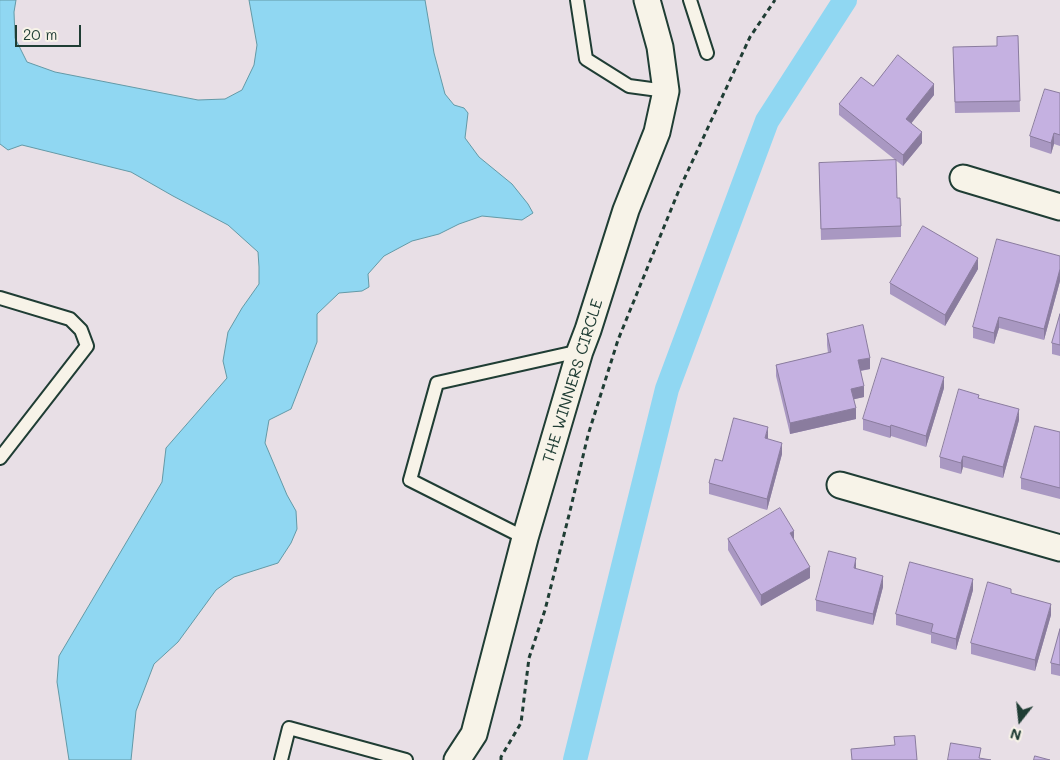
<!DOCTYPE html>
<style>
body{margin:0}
#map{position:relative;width:1060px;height:760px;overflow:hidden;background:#e8dfe6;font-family:Mali,sans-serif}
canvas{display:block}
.north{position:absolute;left:995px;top:695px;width:50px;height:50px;-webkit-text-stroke:4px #f7f3e8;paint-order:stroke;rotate:196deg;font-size:14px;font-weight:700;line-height:20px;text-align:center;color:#1f3d34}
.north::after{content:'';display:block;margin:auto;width:18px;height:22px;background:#1f3d34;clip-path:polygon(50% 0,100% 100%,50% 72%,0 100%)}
.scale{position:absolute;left:15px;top:25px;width:66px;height:22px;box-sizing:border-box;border:2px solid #1f3d34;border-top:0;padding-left:6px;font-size:15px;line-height:18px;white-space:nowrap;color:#1f3d34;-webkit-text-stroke:4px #f7f3e8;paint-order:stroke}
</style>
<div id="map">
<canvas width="1060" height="760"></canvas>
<div class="north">N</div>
<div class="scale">20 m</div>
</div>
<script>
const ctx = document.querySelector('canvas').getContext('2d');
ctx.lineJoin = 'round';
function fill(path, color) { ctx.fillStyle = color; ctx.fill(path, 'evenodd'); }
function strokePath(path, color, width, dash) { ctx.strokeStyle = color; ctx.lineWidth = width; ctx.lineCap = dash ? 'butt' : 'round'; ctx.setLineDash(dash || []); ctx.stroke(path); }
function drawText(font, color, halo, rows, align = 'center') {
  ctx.font = font + ' Mali,sans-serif'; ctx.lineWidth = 4; ctx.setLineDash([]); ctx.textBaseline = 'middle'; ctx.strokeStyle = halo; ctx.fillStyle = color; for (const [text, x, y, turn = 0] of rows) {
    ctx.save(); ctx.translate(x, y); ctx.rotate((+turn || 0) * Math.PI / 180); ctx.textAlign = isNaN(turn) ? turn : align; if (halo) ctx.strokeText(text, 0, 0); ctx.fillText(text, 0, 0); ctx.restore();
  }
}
const water = new Path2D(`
 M0,0H16L14,12L15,38L27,62L55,72L198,100L225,99L242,90L254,65L257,45L249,0H425L434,53L445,94L454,105L464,108L468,113L465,138L479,157L512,184L528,204L533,213L522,220L482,216L459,224L439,234L412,241L384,256L368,274L369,287L362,291L339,293L317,314V342L291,409L269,420L265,443L287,495L296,511L297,529L291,543L278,563L234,577L216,590L178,642L154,664L136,711L131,760H69L57,682L59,656L162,482L166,448L227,378L223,361L228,332L242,308L259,284V267L258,252L228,225L173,196L131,172L22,145L8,150L0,144Z`);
const canal = new Path2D(`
 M575,760L667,389L767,121L845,0`);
const path = new Path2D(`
 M501,760V757L521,723L529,658L545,610L570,511L588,435L618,340L679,190L750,37L775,0`);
const service = new Path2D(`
 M577,0L586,59L629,86L666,91
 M690,0L707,53
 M0,298L70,319L81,330L87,346L0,458
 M525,538L410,480L437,383L580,351
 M281,760L289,728L406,760`);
const minor = new Path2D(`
 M963,178L1060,207
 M840,485L1060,548
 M457,760L474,734L525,538L580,351L588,330L626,210L657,132L666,91L660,47L647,0`);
const wall = new Path2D(`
 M1018,36L1020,112L955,113L953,58L997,46Z
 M1060,93V146L1054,144L1051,154L1030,147V136Z
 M934,95L911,123L922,143L903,166L839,115V104Z
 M819,163L897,198L901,226V237L821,240Z
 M1060,256V281L1044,340L999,328L994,344L973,338V327Z
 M978,269L945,326L890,294V283Z
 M1060,314V356L1052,354V343Z
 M827,334L870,369L861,371L864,397L854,399L856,419L790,434L776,376V365L828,353L827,345Z
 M944,388L926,447L891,436L890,438L863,430V419Z
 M979,398L1019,420L1003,478L963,467L961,474L940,468V457Z
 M1060,432V499L1021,489V478Z
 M768,439L782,454L767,510L709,494V483L722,461Z
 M728,539L794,540L810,578L761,606L728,550Z
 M856,569L883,587L873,625L816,611V600Z
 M973,590L956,650L931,643V635L896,625V614Z
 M1011,594L1051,615L1035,671L971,654V643Z
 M1060,629V676L1051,674V663Z`);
const shadedWall = new Path2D(`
 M934,84V95L906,130V119Z
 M922,132V143L903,166V155Z
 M1054,133V144L1051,154V143Z
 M978,258V269L945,326V315Z
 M1060,269V281L1044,340V329Z
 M999,317V328L994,344V333Z
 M870,358V369L858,371V360Z
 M944,377V388L926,447V436Z
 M864,386V397L851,400V389Z
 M856,408V419L790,434V423Z
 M1019,409V420L1003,478V467Z
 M891,425V436L890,438V427Z
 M768,427V438L765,449V438Z
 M782,443V454L767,510V499Z
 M963,456V467L961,474V463Z
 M794,531V542L790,533Z
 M856,558V569L854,568Z
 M810,567V578L761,606V595Z
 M883,576V587L873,625V614Z
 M973,579V590L956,650V639Z
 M1051,604V615L1035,671V660Z`);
const building = new Path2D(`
 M1018,36L1020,101L955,102L953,47L997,46V37Z
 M898,55L934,84L906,119L922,132L903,155L839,104L861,77L873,86Z
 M1045,89L1060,93V135L1054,133L1051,143L1030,136Z
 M896,160L897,198H900L901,226L821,229L819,163Z
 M923,226L978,258L945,315L890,283Z
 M997,239L1060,256V269L1044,329L999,317L994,333L973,327Z
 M1060,314V345L1052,343Z
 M863,325L870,358L858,360L864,386L851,389L856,408L790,423L776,365L831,352L827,334Z
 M882,358L944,377L926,436L891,425L890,427L863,419Z
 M959,389L979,395L978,398L1019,409L1003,467L963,456L961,463L940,457Z
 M734,418L768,427L765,438L782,443L767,499L709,483L715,459L722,461Z
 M1035,426L1060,432V488L1021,478Z
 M780,508L794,531L790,533L810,567L761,595L728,539Z
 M829,551L856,558L854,568L883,576L873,614L816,600Z
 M910,562L973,579L956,639L931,632L933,624L896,614Z
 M988,582L1011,589V593L1051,604L1035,660L971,643Z
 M1060,629V665L1051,663Z
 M915,736L917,760H852L851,749L895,745L894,737Z
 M951,743L981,748L979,758L991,760H948Z
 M1035,756L1050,760H1034Z`);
const streetNames = [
 ["THE WINNERS CIRCLE",573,381,-73]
];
fill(water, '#90d7f2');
strokePath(water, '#6399a6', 1);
strokePath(canal, '#90d7f2', 24);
strokePath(service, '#1f3d34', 16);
strokePath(minor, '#1f3d34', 29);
strokePath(path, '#1f3d34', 3, [5, 4]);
strokePath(service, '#f7f3e8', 12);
strokePath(minor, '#f7f3e8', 25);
fill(wall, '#a998c2');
fill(shadedWall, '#8a7c9e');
fill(building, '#c5b1e1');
strokePath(building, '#8a7c9e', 1);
drawText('16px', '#1f3d34', '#f7f3e8', streetNames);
</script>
